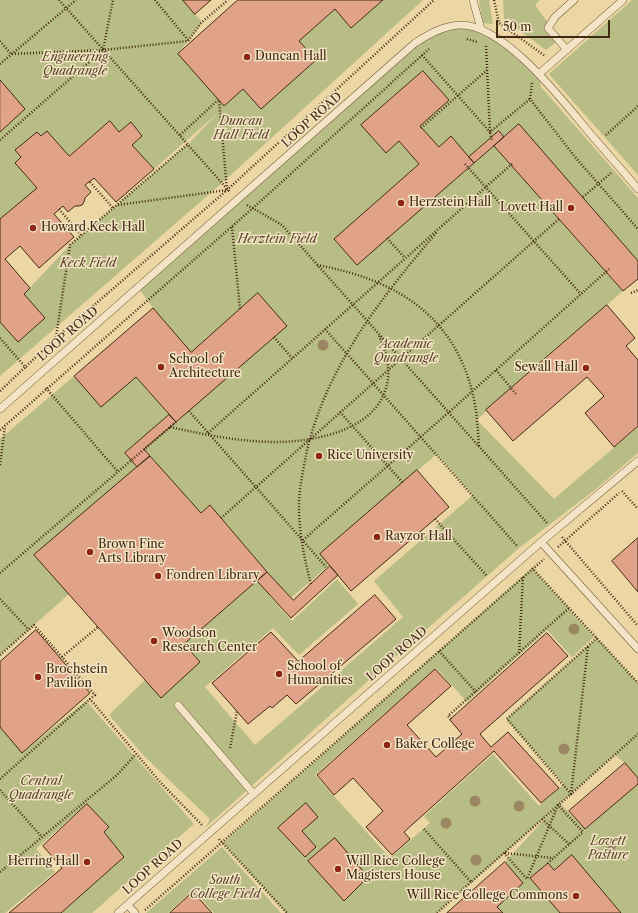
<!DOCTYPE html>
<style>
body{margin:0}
#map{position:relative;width:638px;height:913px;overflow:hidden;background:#ebd6a4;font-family:"Libre Caslon Text",serif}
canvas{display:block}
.scale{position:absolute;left:496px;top:20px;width:114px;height:18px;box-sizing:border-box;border:2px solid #432a13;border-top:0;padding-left:5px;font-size:12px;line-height:14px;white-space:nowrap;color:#432a13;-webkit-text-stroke:3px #f2e4c4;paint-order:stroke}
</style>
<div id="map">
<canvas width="638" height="913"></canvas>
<div class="scale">50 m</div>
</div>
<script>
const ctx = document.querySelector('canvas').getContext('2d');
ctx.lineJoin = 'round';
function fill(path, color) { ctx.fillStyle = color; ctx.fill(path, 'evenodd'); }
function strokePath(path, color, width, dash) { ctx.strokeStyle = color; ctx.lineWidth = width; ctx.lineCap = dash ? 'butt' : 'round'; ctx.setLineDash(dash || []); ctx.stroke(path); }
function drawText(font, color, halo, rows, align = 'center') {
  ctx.font = font + ' "Libre Caslon Text",serif'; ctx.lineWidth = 3; ctx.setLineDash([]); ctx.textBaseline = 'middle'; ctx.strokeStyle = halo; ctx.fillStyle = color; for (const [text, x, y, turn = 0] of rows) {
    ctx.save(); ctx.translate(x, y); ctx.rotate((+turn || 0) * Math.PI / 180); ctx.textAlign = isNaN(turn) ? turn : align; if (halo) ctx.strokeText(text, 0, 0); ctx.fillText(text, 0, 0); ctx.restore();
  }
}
const green = new Path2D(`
 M0,0H183L202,22L178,54L224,106L243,89L261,109L316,60L299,41L335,9L351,28L383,0H423L222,183L0,376V322L18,342L45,318L24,294L70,245L188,144L219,112L154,169L132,145L142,136L131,122L119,132L110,121L69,156L47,131L41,136L37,132L15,150L21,157L15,163L37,188L0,219V132L25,109L0,80Z
 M479,0H489L493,24L483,23Z
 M503,0H540L535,5L560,39L546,50L504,19Z
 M632,0H638V175L549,74Z
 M464,26L481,29L539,74L541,87L638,198V261L519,125L504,137L499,131L469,157L451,137L439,147L420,126L449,100L423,71L361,125L386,153L399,141L419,164L334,240L357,264L494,146L623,291L511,388L477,420L554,499L638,427V453L596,489L519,548L378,672L205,828L210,819L144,756L109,715L145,680L200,662L184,644L257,581L292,621L337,579L358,604L299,655L273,628L205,687L255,745L403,617L374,581L473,495L437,454L320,554L329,565L291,598L267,572L211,506L201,513L144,449L286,326L258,294L191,352L153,308L138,287L415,43L437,29Z
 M74,376L136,377L169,415L126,453L137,468L69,594L0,655V439Z
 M532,568L594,637L572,657L547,630L467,702L436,668L315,775L390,858L430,823L424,816L493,754L539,806L564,784L506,719L597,638L638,683V778L625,763L615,755L560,803L585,829L638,784V913H621L572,855L554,870L548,863L530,878L560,913H503L497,907L523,883L505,862L555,808L437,913H286L223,843Z
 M86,701L194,824L92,913H61L124,857L104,832L109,827L87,804L36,849L55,872L5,913H0V727L23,752Z
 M222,847L281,913H214L193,890L168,913H146Z`);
const building = new Path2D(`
 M183,0H211L195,14Z
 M238,0H383L351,28L335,9L299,41L316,60L261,109L243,89L224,106L178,54Z
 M423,71L449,100L420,126L439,147L451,136L474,163L357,265L334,239L419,164L399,141L386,153L361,125Z
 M0,80L25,109L0,132Z
 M110,121L119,132L131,122L142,136L132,145L154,169L116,202L94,178L85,185L91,192L85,198L84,202L82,205L79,206H75L68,212L63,206L54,214L74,237L39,268L20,246L5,259L30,288L24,294L45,318L18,342L0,322V219L37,188L15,163L21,157L15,150L37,132L41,136L47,131L69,156Z
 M519,124L638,261V279L623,291L494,146Z
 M499,131L504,137L474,163L469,157Z
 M258,293L287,326L176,422L136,377L101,407L74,376L153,308L191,352Z
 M607,305L635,338L626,346L638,360V426L614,447L585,413L604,396L587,377L513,441L486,410Z
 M169,415L176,422L144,449L150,456L137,467L125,453Z
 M150,456L201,513L210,505L267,572L184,644L200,662L161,698L34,555Z
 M417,470L449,507L351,591L320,554Z
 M638,538V592L612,561Z
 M330,566L338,575L291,618L257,581L267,572L293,600Z
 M375,595L396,619L296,704L287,695L272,708L270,706L248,724L212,683L271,632L298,661Z
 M36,630L90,693L22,753L0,727V662Z
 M547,633L568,656L480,734L491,747L508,732L559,788L541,803L494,751L404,832L410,839L392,855L366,827L383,811L353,778L334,795L317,775L435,669L451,686L407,725L436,757L462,734L450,720Z
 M625,763L638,778V784L585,829L569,811Z
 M306,803L318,817L302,831L316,847L305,857L278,828Z
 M87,804L109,827L104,832L124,857L61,913H9L62,868L43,846Z
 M335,838L368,877L344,901L308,861Z
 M572,855L621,913H560L530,878L548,863L554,870Z
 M505,862L523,883L497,907L503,913H447Z
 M193,892L212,913H170Z`);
const path = new Path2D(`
 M59,0L230,192
 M155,0L188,40
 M494,0L499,23L545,56
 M467,39L477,42
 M0,41L11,54L103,50L188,41L202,22L228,0
 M486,46L490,132L492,140
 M422,55L490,132L530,99
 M0,64L76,0
 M532,83L530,99L575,157L638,229
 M421,128L487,70
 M180,135L218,100
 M606,135L638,106
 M0,140L103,50L113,0
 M465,164L581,294
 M90,182L113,208
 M583,197L611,173
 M118,205L227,190L219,100
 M247,205L282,225L547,523
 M59,209L81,235
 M232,227L240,309
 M387,238L405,258
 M317,265C394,279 454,314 473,395C477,412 478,430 479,447
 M631,293L638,290
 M325,329L518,547
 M56,337L70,245L188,144
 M274,337L292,358
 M0,338L26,368
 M496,370L516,394
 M46,388L118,472
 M0,391L56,338L227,190L434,0
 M189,411L326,567
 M340,412L403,483
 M170,427C225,439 283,451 338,432C355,426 372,416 381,400C393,378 389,357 379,336
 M0,430L253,208L429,49
 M208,433L513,163
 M0,465L5,426
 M622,491L638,509
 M221,518L559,219
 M435,519L487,576
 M562,537L638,626
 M303,540L448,413L609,269
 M558,547L619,493
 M532,568L638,683
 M0,573L176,422
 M311,584C304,558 299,532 299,506C299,489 303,471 306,455C325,368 381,298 437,232
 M0,599L29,630
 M597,638L507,719L571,794L638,734
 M439,651L476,692
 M519,653L523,576
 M0,655L34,625L95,695L90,699L160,782L202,825
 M62,657L98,627
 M451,719L448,716L569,608
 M230,748L237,711
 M0,779L90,699
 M0,790L42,837
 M542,819L569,844
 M424,829L471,882L571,794L588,646
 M219,839L287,913
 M504,853L527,879L558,805L583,832L548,863
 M505,853L553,858
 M0,872L117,775L136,754
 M145,910L544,559
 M437,913L471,882`);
const lane = new Path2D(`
 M473,0L481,29
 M567,50L548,28L555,17L574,0
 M539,74L623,0
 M0,409L415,43C429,34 443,26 460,25C504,24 562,100 588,131C605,151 622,170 638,189
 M541,542L638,649
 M178,705L254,794
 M128,905L135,913
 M118,913L541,542L638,461`);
const trees = [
 [323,345],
 [574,629],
 [564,749],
 [475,801],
 [519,806],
 [446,823],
 [611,845],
 [476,860]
];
const markers = [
 [247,57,4,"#8f2418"],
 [401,203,4,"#8f2418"],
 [571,208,4,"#8f2418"],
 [33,228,4,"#8f2418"],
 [161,367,4,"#8f2418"],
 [586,368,4,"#8f2418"],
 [319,456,4,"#8f2418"],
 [377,537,4,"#8f2418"],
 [90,552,4,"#8f2418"],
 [158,576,4,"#8f2418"],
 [154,641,4,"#8f2418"],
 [279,674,4,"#8f2418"],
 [38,677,4,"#8f2418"],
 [387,745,4,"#8f2418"],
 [87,862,4,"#8f2418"],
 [338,869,4,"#8f2418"],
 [576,896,4,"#8f2418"]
];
const poiNames = [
 ["Duncan Hall",255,57],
 ["Herzstein Hall",409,203],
 ["Lovett Hall",563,208,"right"],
 ["Howard Keck Hall",41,228],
 ["School of",169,360],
 ["Architecture",169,374],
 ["Sewall Hall",578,368,"right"],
 ["Rice University",327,456],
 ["Rayzor Hall",385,537],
 ["Brown Fine",98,545],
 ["Arts Library",98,559],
 ["Fondren Library",166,576],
 ["Woodson",162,634],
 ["Research Center",162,648],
 ["School of",287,667],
 ["Humanities",287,681],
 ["Brochstein",46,670],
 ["Pavilion",46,684],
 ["Baker College",395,745],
 ["Herring Hall",79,862,"right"],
 ["Will Rice College",346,862],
 ["Magisters House",346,876],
 ["Will Rice College Commons",568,896,"right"]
];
const parkNames = [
 ["Engineering",75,58],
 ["Quadrangle",75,72],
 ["Duncan",241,122],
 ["Hall Field",241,136],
 ["Herztein Field",277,240],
 ["Keck Field",88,264],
 ["Academic",406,345],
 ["Quadrangle",406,359],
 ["Central",41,782],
 ["Quadrangle",41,796],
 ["Lovett",608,842],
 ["Pasture",608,856],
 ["South",225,881],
 ["College Field",225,895]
];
const streetNames = [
 ["LOOP ROAD",312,120,-42],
 ["LOOP ROAD",68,334,-41],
 ["LOOP ROAD",397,654,-41],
 ["LOOP ROAD",153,867,-42]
];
fill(green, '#b8bd85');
fill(building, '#e0a389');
strokePath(building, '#432a13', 1);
strokePath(lane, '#6d5537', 8);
strokePath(path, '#432a13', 2.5, [1, 2]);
strokePath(lane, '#f2e4c4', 7);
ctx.fillStyle = '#9b8761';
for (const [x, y] of trees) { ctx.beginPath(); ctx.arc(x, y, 5.5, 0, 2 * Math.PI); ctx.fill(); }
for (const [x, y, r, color] of markers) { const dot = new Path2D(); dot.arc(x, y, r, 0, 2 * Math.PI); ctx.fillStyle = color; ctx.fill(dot); strokePath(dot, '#f2e4c4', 1.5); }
drawText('12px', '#432a13', '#f2e4c4', poiNames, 'left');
drawText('italic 12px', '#5a472a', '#f2e4c4', parkNames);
drawText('12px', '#432a13', '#f2e4c4', streetNames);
</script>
